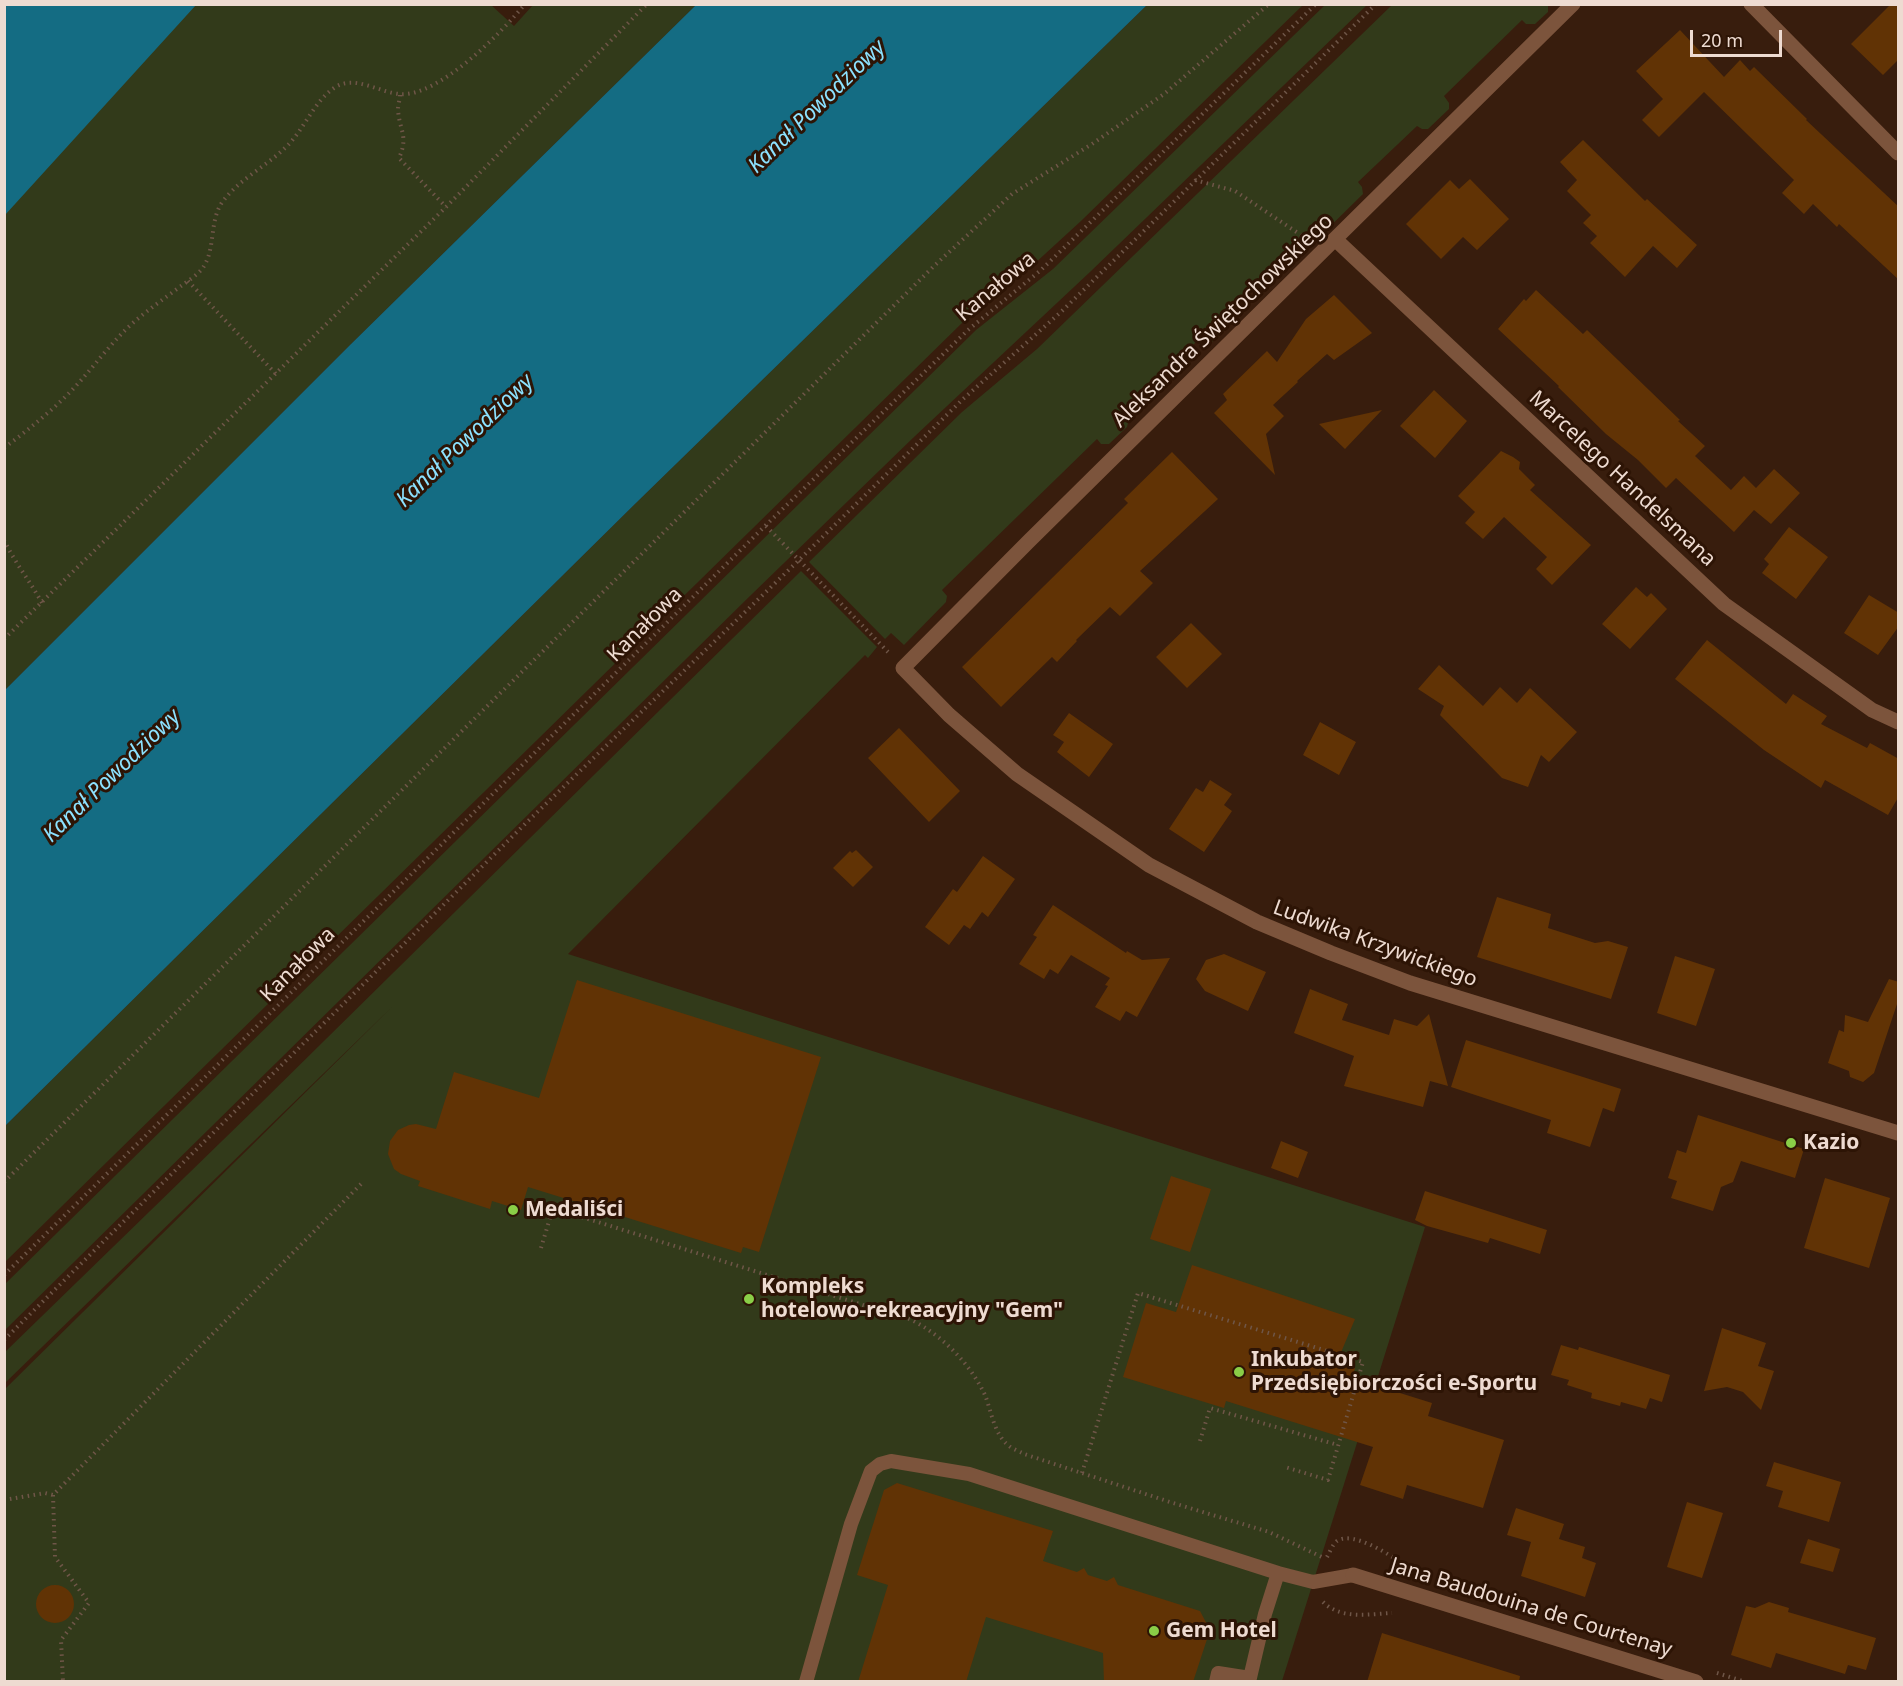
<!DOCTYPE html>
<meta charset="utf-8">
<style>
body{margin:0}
#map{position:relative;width:1903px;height:1686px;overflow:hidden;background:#381d0d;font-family:"Noto Sans",sans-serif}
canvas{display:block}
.frame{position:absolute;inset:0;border:6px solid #eedbd1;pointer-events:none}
.scale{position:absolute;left:1690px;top:30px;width:92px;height:27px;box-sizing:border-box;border:3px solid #eedbd1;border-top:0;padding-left:8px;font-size:18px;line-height:21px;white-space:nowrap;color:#eedbd1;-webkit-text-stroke:4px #2d1405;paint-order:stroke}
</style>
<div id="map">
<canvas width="1903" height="1686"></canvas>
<div class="frame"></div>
<div class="scale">20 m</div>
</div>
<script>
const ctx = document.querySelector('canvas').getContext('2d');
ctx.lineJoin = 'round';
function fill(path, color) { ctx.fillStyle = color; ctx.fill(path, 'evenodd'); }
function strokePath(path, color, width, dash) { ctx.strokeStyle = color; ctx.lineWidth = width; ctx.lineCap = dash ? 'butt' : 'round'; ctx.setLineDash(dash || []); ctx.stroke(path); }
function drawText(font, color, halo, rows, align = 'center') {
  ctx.font = font + ' "Noto Sans",sans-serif'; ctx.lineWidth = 6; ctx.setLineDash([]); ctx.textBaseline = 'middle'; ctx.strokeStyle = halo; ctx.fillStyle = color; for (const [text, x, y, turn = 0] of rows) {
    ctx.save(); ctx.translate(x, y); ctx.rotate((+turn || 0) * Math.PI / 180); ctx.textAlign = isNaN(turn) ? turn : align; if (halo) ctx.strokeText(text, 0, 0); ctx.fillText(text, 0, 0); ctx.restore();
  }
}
const green = new Path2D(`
 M195,5H491L514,26L533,5H696L351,344L5,690L4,215Z
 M1147,5H1303L1081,221L1033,265L962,323L5,1262V1126L636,503Z
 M1325,5H1367L1090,272L914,437L751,595L5,1330V1284L976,330L1053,269Z
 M1392,5H1548V12L1535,24H1526L1522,20L1444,96L1449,103V109L1428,129H1422L1417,126L1358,182L1362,187L1363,194L1301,255L1289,264L1282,259L1224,315C1232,327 1221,333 1212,342H1204L1200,338L1124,414L1128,423L1127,427L1109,444H1101L1097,439L942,590L947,596L946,602L904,645L891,633L885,639L809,562L962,412L1037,349Z
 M801,571L877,647L868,658L865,655L568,954L1425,1227L1282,1681H5V1389L394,1005L5,1383V1352L259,1105Z`);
const water = new Path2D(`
 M5,4L196,5L5,215L4,5Z
 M696,5H1147L636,503L5,1126V690L351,344Z`);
const building = new Path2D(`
 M1891,4H1899V59L1883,75L1851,44Z
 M1680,30L1724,77L1740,60L1750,71L1754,67L1807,119L1806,120L1899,207V280L1839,224L1837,227L1813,204L1804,214L1782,193L1794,180L1704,92L1659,137L1642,120L1663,99L1636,71Z
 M1583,140L1645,201L1647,199L1697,245L1677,268L1653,246L1625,277L1590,243L1597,236L1583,223L1591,215L1567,191L1577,180L1560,162Z
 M1470,179L1509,219L1477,250L1463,237L1441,259L1406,224L1450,180L1459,189Z
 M1536,290L1583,334L1587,330L1680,420L1678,421L1705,446L1695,456L1731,490L1744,476L1756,488L1774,469L1800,493L1771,524L1754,510L1734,532L1676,478L1666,488L1638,460L1606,434L1558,387L1559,386L1498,329L1524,299L1526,301Z
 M1334,295L1372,333L1334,360L1327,354L1297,381L1298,382L1273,405L1284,416L1266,434L1275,475L1214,413L1227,400L1223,394L1267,351L1277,362L1306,319Z
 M1434,390L1467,421L1435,458L1400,426Z
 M1382,410L1345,449L1319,424Z
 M1501,451L1513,457L1520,462L1519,469L1535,485L1530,490L1591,545L1552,585L1536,569L1547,557L1504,517L1483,539L1465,523L1475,512L1458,496Z
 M1172,452L1218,499L1140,571L1153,583L1120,616L1110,607L1076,640L1077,641L1057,662L1052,657L1001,707L962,667L1128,503L1124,499Z
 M1789,527L1828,557L1796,599L1762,573L1769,564L1764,559Z
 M1636,587L1647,597L1651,593L1667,609L1630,649L1602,624Z
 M1869,595L1899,613V626L1878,655L1844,633Z
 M1191,623L1222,654L1187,688L1156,657Z
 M1707,640L1786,704L1793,694L1827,716L1821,724L1867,748L1870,743L1899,759V796L1888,815L1825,780L1821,788L1764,750L1675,679Z
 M1439,665L1483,706L1500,687L1517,703L1530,688L1577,732L1549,762L1541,755L1528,787L1502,778L1440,715L1444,706L1418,689Z
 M1069,713L1113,744L1089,777L1057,752L1064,742L1053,735Z
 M1320,722L1356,742L1339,775L1303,755Z
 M899,728L960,791L929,822L868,758Z
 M1210,780L1232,794L1224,805L1232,811L1204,852L1169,829L1196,788L1203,792Z
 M856,850L873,867L853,887L833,868L850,851L852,853Z
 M983,856L1015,879L988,917L982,912L970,929L964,925L949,945L925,927L953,889L957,892Z
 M1497,897L1551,914L1548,928L1595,943L1608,941L1628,947L1611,999L1477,957Z
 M1053,905L1126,953L1127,951L1142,960L1170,958L1137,1017L1126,1011L1120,1021L1095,1007L1108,986L1105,985L1110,978L1071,955L1058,974L1050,969L1044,979L1019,964L1037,937L1033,935Z
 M1224,954L1266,972L1248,1011L1205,991L1196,979L1206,960Z
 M1675,956L1715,969L1696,1026L1657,1013Z
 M1889,979L1899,982V998L1874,1073L1863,1082L1850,1077L1849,1071L1828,1063L1839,1030L1844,1032L1845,1015L1868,1022Z
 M577,980L821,1057L759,1252L743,1247L741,1253L528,1187L521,1210L492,1201L490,1209L418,1186L420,1181L401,1174L394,1169L388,1154L390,1141L398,1130L409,1125L416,1124L436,1129L454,1072L539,1098Z
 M1310,989L1348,1004L1342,1020L1389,1035L1394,1019L1417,1026L1429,1014L1448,1086L1430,1081L1423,1107L1344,1086L1354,1056L1294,1033Z
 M1466,1040L1621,1089L1614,1112L1603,1108L1590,1147L1547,1133L1551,1120L1451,1087Z
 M1698,1115L1804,1149L1795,1178L1741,1161L1733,1182L1721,1187L1713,1211L1671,1198L1677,1181L1668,1178L1677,1150L1686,1153Z
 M1281,1141L1308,1152L1298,1178L1271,1168Z
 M1171,1176L1211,1189L1190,1252L1150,1239Z
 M1825,1178L1890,1198L1869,1268L1804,1248Z
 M1425,1191L1547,1230L1540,1254L1490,1238L1488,1243L1427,1226L1415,1220Z
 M1192,1265L1355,1319L1337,1362L1355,1368L1352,1378L1432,1403L1428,1416L1504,1440L1483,1508L1407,1485L1403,1499L1360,1485L1373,1447L1226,1401L1224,1408L1123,1377L1146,1303L1176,1312Z
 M1722,1328L1766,1343L1758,1366L1774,1371L1761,1410L1743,1392L1727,1387L1704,1391Z
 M1561,1345L1578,1350L1579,1347L1670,1375L1662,1402L1650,1398L1646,1409L1621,1402L1620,1406L1591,1398L1592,1393L1567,1385L1569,1380L1551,1375Z
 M1774,1462L1841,1482L1829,1522L1778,1507L1783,1491L1766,1486Z
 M897,1483L1053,1531L1043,1561L1077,1572L1084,1568L1088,1575L1107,1581L1114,1577L1118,1585L1200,1611L1210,1630L1193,1682H1104L1103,1653L986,1617L966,1682H858L888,1585L857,1575L884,1490Z
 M1687,1502L1723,1513L1702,1578L1667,1567Z
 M1516,1508L1564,1524L1559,1539L1585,1547L1582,1558L1596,1563L1585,1597L1521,1576L1531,1542L1507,1535Z
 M1808,1539L1840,1549L1833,1572L1800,1563Z
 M36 1604a19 19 0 1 1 38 0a19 19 0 1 1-38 0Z
 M1769,1602L1789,1608L1788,1612L1876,1638L1866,1670L1848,1665L1845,1674L1776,1653L1771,1668L1731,1655L1746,1606L1755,1608Z
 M1382,1633L1520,1676L1519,1682H1367Z`);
const path = new Path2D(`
 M400,95C400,99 398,105 398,109C399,130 409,136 399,158L446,207
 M1195,180L1235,191L1304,237
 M188,281L276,374
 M4,448C29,429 52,411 73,389C94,367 111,342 134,322C149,309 165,298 181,286C188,281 197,275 202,269C216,250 209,224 221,204C238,179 268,166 289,144C305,127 314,102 334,88C354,74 378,92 399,94C438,98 502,32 525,4
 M766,526L888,652
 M4,540C15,563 30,581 42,603
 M4,639L446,207L647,4
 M4,1182L934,266L1012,194L1092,144L1164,94L1269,4
 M541,1248L553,1208L863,1305C874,1308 885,1310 895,1313C933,1326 968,1359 985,1395C991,1410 994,1434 1008,1445C1012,1449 1019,1451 1024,1454L1173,1503L1269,1532L1324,1558
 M4,1275L765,526L968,330L1041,270L1316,4
 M4,1340L525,824L798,561L962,400L1061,312L1376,4
 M1200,1441L1210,1408L1338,1445
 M1082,1473L1138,1293L1363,1362L1328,1480L1285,1467
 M53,1495L55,1557L89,1603L61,1640L63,1682
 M4,1500L45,1493L53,1495L361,1184
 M1327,1557C1330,1552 1332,1545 1337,1541C1353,1530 1391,1556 1405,1565
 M1323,1602C1341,1620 1369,1614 1392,1613
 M1717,1673L1746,1682`);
const lane = new Path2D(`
 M1278,1573L1313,1582L1353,1575
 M806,1682L851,1524L871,1471L880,1464L891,1461L969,1474L1278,1573L1265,1614L1249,1682
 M1216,1682L1218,1673L1250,1678`);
const street = new Path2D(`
 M1573,4L1029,541L903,668L949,715L1017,774L1149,865L1257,922L1331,953L1410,983L1898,1133
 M1751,4L1898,153
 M1336,240L1724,604L1872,710L1898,722
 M1353,1575L1696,1682`);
const markers = [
 [1791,1143,6,"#8ace47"],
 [513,1210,6,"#8ace47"],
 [749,1299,6,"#8ace47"],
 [1239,1372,6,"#8ace47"],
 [1154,1631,6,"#8ace47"]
];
const streetNames = [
 ["Kanałowa",996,287,-40],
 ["Aleksandra Świętochowskiego",1223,321,-44],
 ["Marcelego Handelsmana",1622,479,43],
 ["Kanałowa",645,625,-45],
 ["Ludwika Krzywickiego",1375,944,20],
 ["Kanałowa",298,965,-45],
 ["Jana Baudouina de Courtenay",1531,1608,17]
];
const poiNames = [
 ["Kazio",1803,1143],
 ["Medaliści",525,1210],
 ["Kompleks",761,1287],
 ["hotelowo-rekreacyjny \"Gem\"",761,1311],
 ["Inkubator",1251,1360],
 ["Przedsiębiorczości e-Sportu",1251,1384],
 ["Gem Hotel",1166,1631]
];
const waterNames = [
 ["Kanał Powodziowy",817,107,-44],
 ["Kanał Powodziowy",465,441,-44],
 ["Kanał Powodziowy",112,776,-44]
];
fill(green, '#323a1a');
fill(water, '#146c83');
fill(building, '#613305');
strokePath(path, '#6f5648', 4, [1.5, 4.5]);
strokePath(lane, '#7c543c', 14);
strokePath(street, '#7c543c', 15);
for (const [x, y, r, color] of markers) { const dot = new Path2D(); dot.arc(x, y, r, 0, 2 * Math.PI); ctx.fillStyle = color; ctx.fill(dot); strokePath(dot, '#2d1405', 2); }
drawText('21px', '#eedbd1', '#2d1405', streetNames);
drawText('bold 21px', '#eedbd1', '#2d1405', poiNames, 'left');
drawText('italic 22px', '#8ce2ff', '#2d1405', waterNames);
</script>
